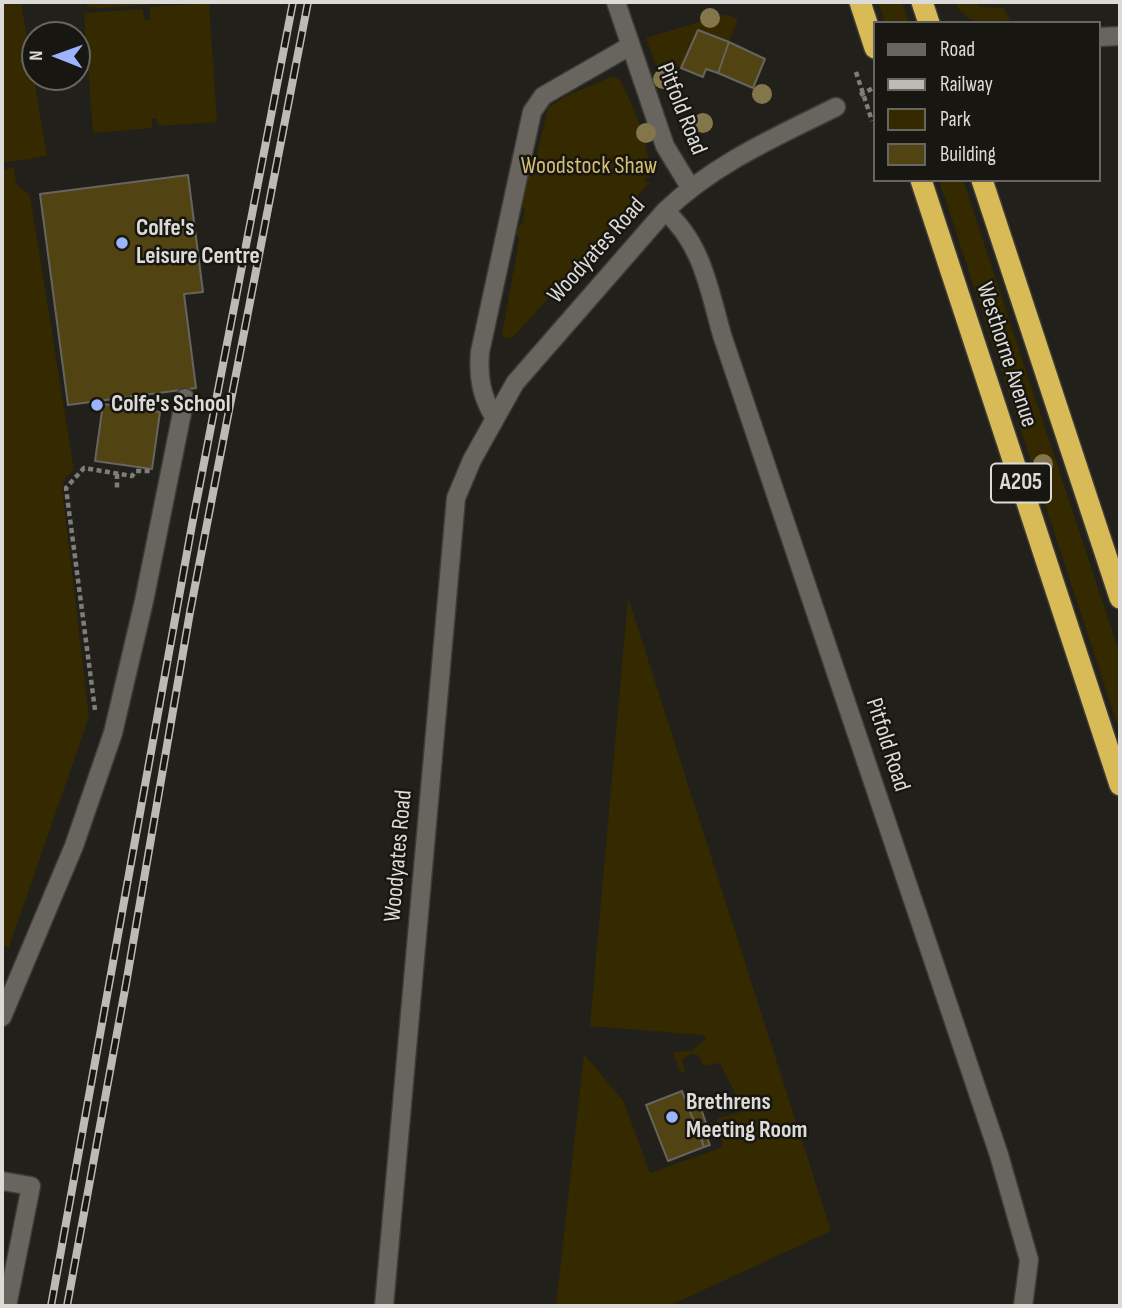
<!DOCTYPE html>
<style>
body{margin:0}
#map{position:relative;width:1122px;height:1308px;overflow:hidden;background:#21201a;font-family:"Sofia Sans Condensed",sans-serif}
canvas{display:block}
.frame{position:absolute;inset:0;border:4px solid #dddbd8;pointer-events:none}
.legend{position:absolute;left:873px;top:21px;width:228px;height:161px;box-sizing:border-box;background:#181611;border:2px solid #676561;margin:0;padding:9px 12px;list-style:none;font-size:21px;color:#dddbd8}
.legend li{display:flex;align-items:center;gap:14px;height:35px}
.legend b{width:35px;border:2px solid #676561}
.north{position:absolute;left:21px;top:21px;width:70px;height:70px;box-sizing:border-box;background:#181611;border:2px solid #676561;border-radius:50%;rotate:271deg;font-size:19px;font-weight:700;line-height:28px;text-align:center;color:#dddbd8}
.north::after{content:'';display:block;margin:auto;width:24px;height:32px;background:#9bb4fd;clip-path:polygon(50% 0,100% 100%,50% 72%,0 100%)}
</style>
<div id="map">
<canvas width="1122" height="1308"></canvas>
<div class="frame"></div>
<ul class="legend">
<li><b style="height:9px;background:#67655e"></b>Road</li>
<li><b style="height:9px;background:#bcbab7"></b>Railway</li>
<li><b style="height:19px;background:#352900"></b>Park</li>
<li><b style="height:19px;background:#524412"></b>Building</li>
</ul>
<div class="north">N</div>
</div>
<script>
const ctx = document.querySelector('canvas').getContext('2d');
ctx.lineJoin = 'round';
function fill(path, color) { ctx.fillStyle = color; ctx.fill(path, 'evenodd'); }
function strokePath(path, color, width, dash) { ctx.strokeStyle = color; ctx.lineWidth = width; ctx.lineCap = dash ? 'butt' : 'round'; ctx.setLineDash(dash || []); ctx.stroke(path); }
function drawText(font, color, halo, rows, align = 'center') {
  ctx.font = font + ' "Sofia Sans Condensed",sans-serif'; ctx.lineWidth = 5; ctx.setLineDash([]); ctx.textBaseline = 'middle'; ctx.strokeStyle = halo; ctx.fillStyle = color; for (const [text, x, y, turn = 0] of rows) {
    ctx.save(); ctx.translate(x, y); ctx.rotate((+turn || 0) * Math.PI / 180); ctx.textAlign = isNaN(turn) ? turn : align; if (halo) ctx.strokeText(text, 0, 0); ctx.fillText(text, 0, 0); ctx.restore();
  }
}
const green = new Path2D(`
 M2,2H21L47,156L2,163Z
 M87,2H186L100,8L87,7Z
 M878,2H902L909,23H885Z
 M955,2H975L980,7L1003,8L1011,20C989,22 965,27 955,2Z
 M209,3L217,122L158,126L157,118L152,119V128L93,133L84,13L143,9L144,20H150V7Z
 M726,14L738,20L729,42L698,30L681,68L677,66L665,92L646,38Z
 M611,77L618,78C633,101 650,150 651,177H646L645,181L650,182L571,273L572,280L567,278L513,337L506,339L502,335L519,240L515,231L523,222L525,209L518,205L527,176L531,174L530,169L535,162L548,108L568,95Z
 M14,167L16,184L30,195L74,470L66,477L62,488L89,717L9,947H2V170Z
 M939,180H963L1120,655V733Z
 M628,597L831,1231L669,1306H556L584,1054L624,1102L650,1173L723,1147L716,1124L718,1118L744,1111L720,1063L704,1066L698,1055L691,1054L682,1060L685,1073L680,1072L673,1052L691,1051L706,1039L704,1035L590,1026Z`);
const building = new Path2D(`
 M698,30L729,42L718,73L706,69L703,77L681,68Z
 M729,42L765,59L753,88L718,73Z
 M188,175L203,292L184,294L196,388L68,405L40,194Z
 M103,404L160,412L152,469L95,461Z
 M682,1091L704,1147L668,1161L646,1105Z
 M698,1100L707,1126L697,1129L687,1104Z
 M706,1136L710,1145L704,1147L701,1137Z`);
const path = new Path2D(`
 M856,72L872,121
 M860,95L875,87
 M117,474V488
 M95,710L66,488L84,468L132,476L136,471H150`);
const minor = new Path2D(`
 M616,2L665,146L690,187
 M1099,37L1120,36
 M665,211C702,243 709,289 722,335L999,1155L1029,1260L1023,1306
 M494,417C481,395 478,377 480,352L532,112L543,96L630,46
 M2,1017L74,846L113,733L144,601L185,398
 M2,1181L31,1186L7,1306
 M384,1306L456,498L472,460L515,383L665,211C715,163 776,137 836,107`);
const highway = new Path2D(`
 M860,2L875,48
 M922,2L929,23
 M921,180L1120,785
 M982,180L1120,598`);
const rail = new Path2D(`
 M51,1306L192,525L293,2
 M67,1306L126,984L190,612L308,2`);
const trees = [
 [710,18],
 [663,79],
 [762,94],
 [703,123],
 [646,133],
 [1043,464]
];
const markers = [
 [122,243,7,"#9bb4fd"],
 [97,405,7,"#9bb4fd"],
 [672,1117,7,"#9bb4fd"]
];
const shields = [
 [1021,483,60]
];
const shieldNames = [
 ["A205",1021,483]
];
const streetNames = [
 ["Pitfold Road",681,109,68],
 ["Woodyates Road",597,251,-48],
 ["Westhorne Avenue",1006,355,72],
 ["Pitfold Road",887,745,72],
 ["Woodyates Road",399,856,-85]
];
const parkNames = [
 ["Woodstock Shaw",589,167]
];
const poiNames = [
 ["Colfe's",136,229],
 ["Leisure Centre",136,257],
 ["Colfe's School",111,405],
 ["Brethrens",686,1103],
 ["Meeting Room",686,1131]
];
fill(green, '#352900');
fill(building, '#524412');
strokePath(building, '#66645e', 2);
strokePath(minor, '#3d3b38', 21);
strokePath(highway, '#3d3b38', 24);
strokePath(path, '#7f7d79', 4.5, [5, 3.5]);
strokePath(minor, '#67655e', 18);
strokePath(highway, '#d8ba56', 21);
strokePath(rail, '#bcbab7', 8);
strokePath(rail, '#181611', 5, [16]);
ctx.fillStyle = '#84764a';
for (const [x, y] of trees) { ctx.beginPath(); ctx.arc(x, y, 10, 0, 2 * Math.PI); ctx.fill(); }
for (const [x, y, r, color] of markers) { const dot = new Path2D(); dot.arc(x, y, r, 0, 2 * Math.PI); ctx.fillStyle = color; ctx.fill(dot); strokePath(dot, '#181611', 2.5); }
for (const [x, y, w] of shields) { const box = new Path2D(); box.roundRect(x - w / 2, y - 19.5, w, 39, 5); ctx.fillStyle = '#181611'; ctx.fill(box); strokePath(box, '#dddbd8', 2); }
drawText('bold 23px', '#dddbd8', null, shieldNames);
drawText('24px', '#dddbd8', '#181611', streetNames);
drawText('24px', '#d5bd72', '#181611', parkNames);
drawText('bold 24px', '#dddbd8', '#181611', poiNames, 'left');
</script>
